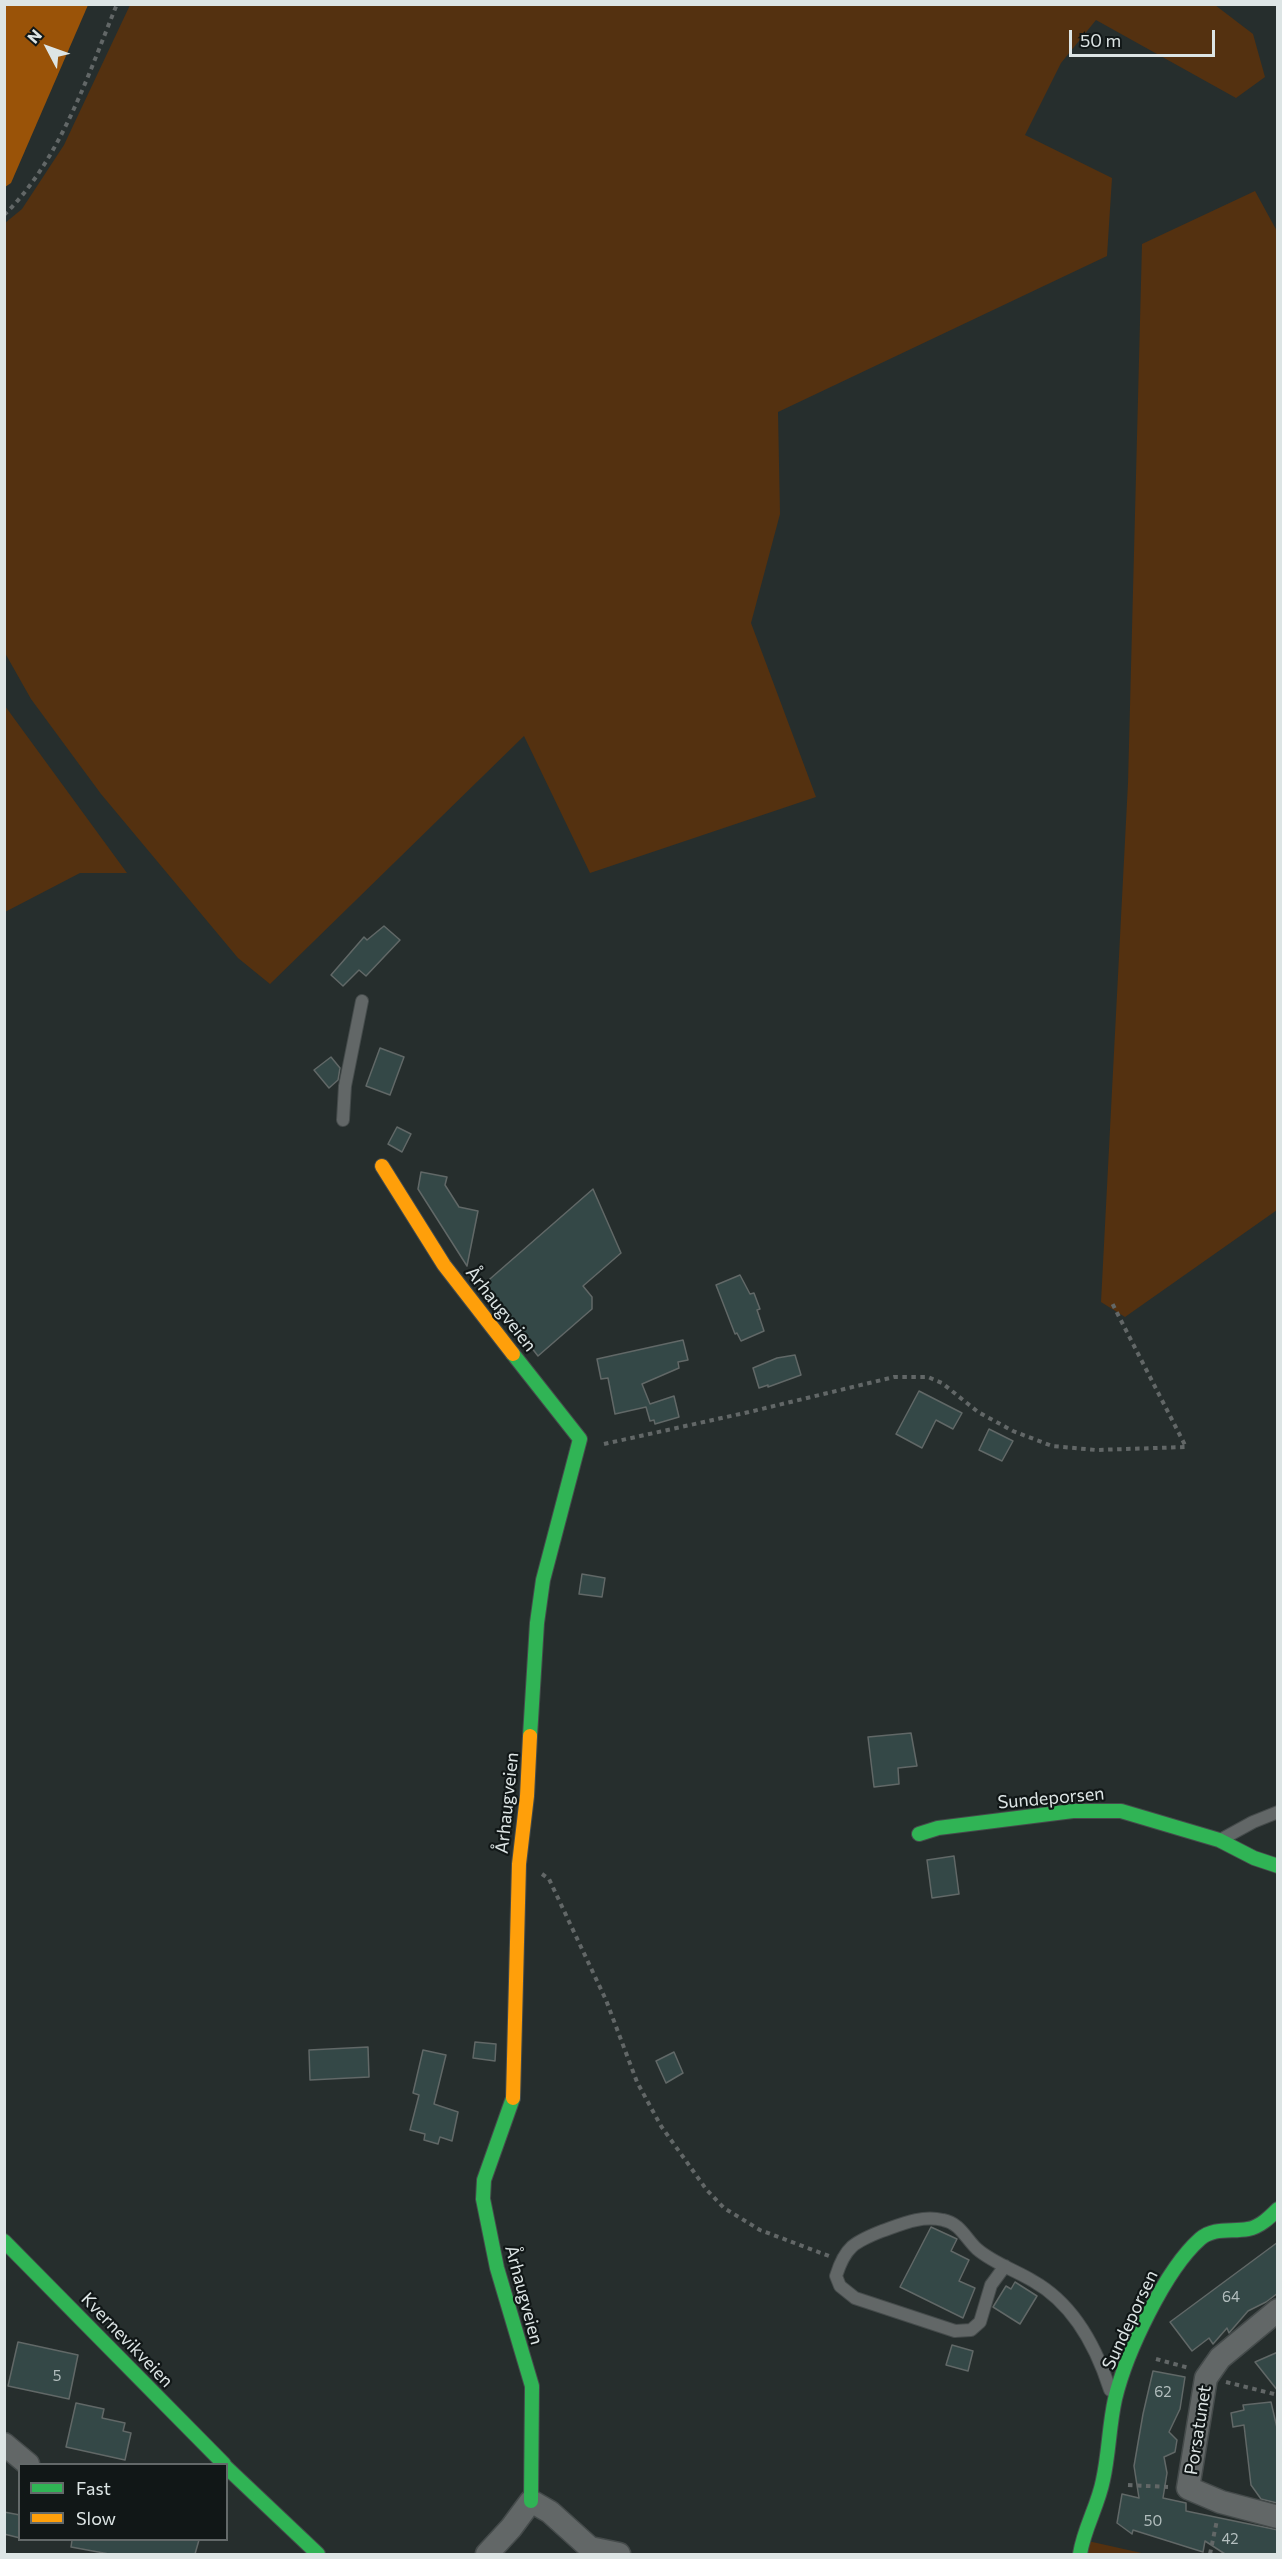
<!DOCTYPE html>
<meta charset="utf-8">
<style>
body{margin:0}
#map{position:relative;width:1282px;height:2559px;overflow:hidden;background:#262e2d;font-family:Commissioner,sans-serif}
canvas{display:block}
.frame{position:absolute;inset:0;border:6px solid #dde5e5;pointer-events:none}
.legend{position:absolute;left:18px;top:2463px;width:210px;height:78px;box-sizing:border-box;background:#111717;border:2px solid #636969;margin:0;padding:8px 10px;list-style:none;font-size:18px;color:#dde5e5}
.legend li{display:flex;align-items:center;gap:12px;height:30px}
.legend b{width:30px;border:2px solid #636969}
.north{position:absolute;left:18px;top:18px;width:60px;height:60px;-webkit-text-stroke:4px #111717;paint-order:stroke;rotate:311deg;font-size:16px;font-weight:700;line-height:24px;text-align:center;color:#dde5e5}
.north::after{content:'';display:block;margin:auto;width:21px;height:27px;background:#dde5e5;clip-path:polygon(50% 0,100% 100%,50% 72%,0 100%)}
.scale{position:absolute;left:1069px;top:30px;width:146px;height:27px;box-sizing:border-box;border:3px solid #dde5e5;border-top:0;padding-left:8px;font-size:18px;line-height:21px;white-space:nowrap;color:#dde5e5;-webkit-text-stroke:4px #111717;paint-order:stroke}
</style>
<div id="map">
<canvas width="1282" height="2559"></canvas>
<div class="frame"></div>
<ul class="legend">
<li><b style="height:8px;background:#30b455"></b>Fast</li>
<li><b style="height:8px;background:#ff9f0a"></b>Slow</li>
</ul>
<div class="north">N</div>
<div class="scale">50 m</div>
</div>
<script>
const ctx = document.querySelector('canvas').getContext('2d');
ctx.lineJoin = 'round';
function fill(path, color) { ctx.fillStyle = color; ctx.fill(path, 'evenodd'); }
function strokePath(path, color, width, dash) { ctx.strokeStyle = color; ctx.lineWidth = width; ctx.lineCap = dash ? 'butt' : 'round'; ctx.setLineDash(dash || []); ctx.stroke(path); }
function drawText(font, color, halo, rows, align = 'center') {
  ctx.font = font + ' Commissioner,sans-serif'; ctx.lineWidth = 4.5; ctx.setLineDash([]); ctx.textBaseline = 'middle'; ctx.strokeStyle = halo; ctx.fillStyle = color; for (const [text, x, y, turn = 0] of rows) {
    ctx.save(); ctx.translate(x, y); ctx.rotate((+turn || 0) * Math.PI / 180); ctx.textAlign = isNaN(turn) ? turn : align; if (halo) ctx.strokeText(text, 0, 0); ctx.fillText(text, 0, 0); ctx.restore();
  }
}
const green = new Path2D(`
 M130,5H1215L1253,34L1265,77L1236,98L1096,20L1061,63L1025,135L1112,178L1107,256L778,412L780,514L751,623L816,797L590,873L524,736L270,984L238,958L101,794L31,699L5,653V223L22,209L64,145Z
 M1255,191L1278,233L1277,1210L1125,1317L1101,1302L1128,783L1142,244Z
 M5,706L127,873H80L5,912Z
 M1088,2541L1146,2554H1087Z`);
const water = new Path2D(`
 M5,4L88,5L11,183L5,187Z`);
const building = new Path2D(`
 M384,926L400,940L366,976L359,970L343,986L331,975L364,937L367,940Z
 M380,1048L404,1057L390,1095L366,1086Z
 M331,1057L340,1068L338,1080L329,1088L314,1070Z
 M397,1127L411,1134L402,1152L388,1144Z
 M421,1172L447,1177L445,1185L459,1207L478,1211L467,1266L418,1189Z
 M593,1189L621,1253L583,1286L592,1297V1309L538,1356L483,1285Z
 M740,1275L750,1294L754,1293L760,1309L757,1310L764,1331L741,1341L737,1333L735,1334L716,1285Z
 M683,1340L688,1360L678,1362L679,1368L642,1384L650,1404L674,1396L679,1417L655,1424L654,1420L650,1421L646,1407L615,1414L608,1378L601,1379L597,1359Z
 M795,1355L801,1375L768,1387V1385L759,1388L753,1368L777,1358Z
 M919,1391L962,1413L953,1429L936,1420L922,1448L896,1434Z
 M989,1429L1013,1441L1002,1461L979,1450Z
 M582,1574L605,1578L602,1597L579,1594Z
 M911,1733L917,1766L898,1768L899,1784L874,1787L868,1737Z
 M954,1856L959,1894L932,1898L927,1860Z
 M475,2042L496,2044L495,2061L473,2058Z
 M368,2047L369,2077L310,2080L309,2050Z
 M423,2050L446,2055L434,2104L458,2112L452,2141L440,2137L438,2144L424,2140L425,2134L410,2130L419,2095L413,2093Z
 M674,2052L683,2073L666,2083L656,2061Z
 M931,2227L957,2239L951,2251L969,2260L959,2281L975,2288L963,2318L900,2287Z
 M1278,2242V2293L1266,2302L1248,2311L1229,2333L1227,2328L1213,2344L1209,2338L1192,2351L1170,2322Z
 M1015,2282L1037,2296L1020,2324L993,2307L1006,2286L1011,2289Z
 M18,2342L78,2355L69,2399L8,2386Z
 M952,2345L973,2351L968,2371L946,2365Z
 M1278,2352V2391L1255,2362Z
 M1153,2371L1185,2377L1180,2409L1169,2432L1177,2440L1175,2452L1164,2457L1167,2473L1163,2498L1186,2503V2511L1278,2530V2554H1225L1205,2541L1203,2552L1133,2530L1132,2534L1117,2523L1122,2494L1139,2498L1134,2466L1143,2414Z
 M1271,2402L1278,2432L1277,2503L1261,2499L1251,2485L1244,2425L1233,2427L1231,2413L1244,2410L1243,2405Z
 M76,2403L104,2409L102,2418L125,2423L123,2431L131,2433L125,2460L66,2447Z
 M4,2512L20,2515V2538L4,2534Z
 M72,2540H199L195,2554H109L71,2547Z`);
const path = new Path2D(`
 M4,215C60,161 88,75 117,4
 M604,1444L749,1412L894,1377H928L942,1383L978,1412L1013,1431L1052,1446L1096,1450L1186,1447L1112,1303
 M542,1874L549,1879L606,2000L637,2082L661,2126L706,2189L724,2208L760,2230L829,2256
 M1156,2359L1189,2368
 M1226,2382L1278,2395
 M1128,2485L1168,2487
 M1210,2554L1217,2520`);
const lane = new Path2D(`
 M343,1120L345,1086L362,1001
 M1222,1839L1253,1822L1278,1812
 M1005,2266L991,2285L980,2322L971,2330L955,2331L855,2298L840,2286L836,2276C845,2247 854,2242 882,2231C902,2224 921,2215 943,2220C960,2223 966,2239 977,2249C993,2263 1015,2270 1033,2281C1074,2304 1096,2346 1110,2390`);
const street = new Path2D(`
 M1278,2310L1220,2358L1206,2378L1188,2488L1221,2502L1278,2517
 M4,2444L28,2464
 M487,2554L511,2528L531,2501L550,2512L590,2548L619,2554`);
const fast = new Path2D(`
 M513,1354L580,1439L543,1580L537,1623L530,1736
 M919,1834L938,1828L1073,1811H1121L1219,1840L1254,1858L1278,1866
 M513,2098L484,2180L483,2199L497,2268L532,2386L531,2501
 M4,2241L224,2464
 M226,2467L318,2554
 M1080,2554C1084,2528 1098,2506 1103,2480C1109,2453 1109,2426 1115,2399C1126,2353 1165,2270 1200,2239C1214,2227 1231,2232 1248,2229C1260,2227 1270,2217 1278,2209`);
const slow = new Path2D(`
 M382,1166L444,1265L513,1354
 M513,2098L519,1864L527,1796L530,1736`);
const numberNames = [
 ["64",1231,2297],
 ["5",57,2376],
 ["62",1163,2392],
 ["50",1153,2521],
 ["42",1230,2539]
];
const streetNames = [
 ["Århaugveien",501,1309,52],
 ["Sundeporsen",1051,1798,-5],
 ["Århaugveien",507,1803,-84],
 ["Århaugveien",524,2295,75],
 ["Sundeporsen",1130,2320,-65],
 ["Kvernevikveien",127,2340,46],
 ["Porsatunet",1198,2430,-81]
];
fill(green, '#543110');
fill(water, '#9a5308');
fill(building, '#344847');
strokePath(building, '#616867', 1.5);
strokePath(lane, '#454b4b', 14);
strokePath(street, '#454b4b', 25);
strokePath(fast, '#454b4b', 16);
strokePath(slow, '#454b4b', 16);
strokePath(path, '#626767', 4, [4.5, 4.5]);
strokePath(lane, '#626767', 12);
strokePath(street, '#626767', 22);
strokePath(fast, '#30b455', 14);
strokePath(slow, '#ff9f0a', 14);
drawText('15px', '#b3bebe', null, numberNames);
drawText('18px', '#dde5e5', '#111717', streetNames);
</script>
